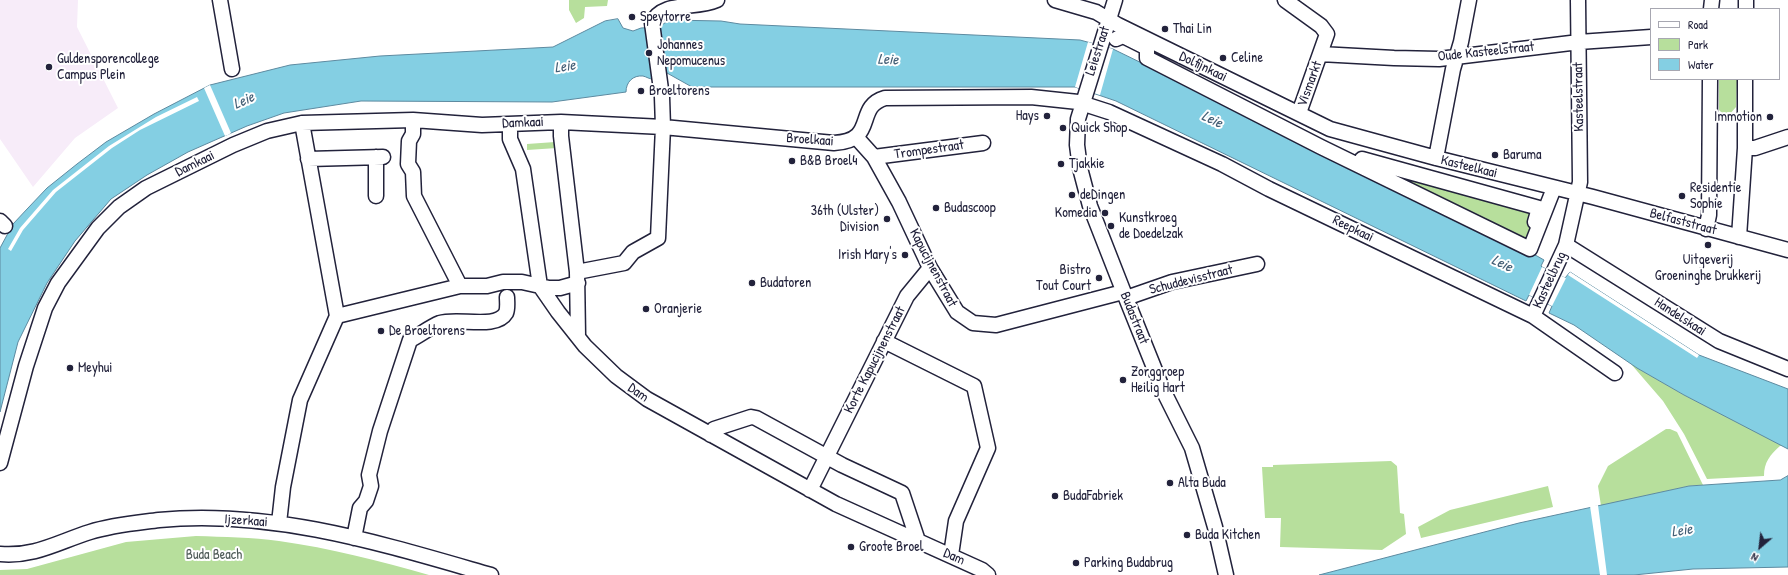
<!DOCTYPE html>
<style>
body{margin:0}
#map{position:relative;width:1788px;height:575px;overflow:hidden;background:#fff;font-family:"Patrick Hand",sans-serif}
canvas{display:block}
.legend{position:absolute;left:1650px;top:8px;width:130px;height:72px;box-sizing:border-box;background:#fff;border:1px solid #a7a7b1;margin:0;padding:5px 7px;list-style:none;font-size:12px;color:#22223b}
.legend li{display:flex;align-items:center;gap:8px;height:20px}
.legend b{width:20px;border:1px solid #a7a7b1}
.north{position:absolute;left:1740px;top:527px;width:40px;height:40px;-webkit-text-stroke:3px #fff;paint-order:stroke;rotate:208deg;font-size:11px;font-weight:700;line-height:16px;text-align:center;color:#22223b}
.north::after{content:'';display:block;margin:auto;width:14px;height:18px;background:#22223b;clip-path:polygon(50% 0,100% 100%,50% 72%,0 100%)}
</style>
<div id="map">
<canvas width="1788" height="575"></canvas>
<ul class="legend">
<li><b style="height:5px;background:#fff"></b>Road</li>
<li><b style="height:11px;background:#b7df9c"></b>Park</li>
<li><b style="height:11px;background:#84cfe3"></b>Water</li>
</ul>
<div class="north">N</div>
</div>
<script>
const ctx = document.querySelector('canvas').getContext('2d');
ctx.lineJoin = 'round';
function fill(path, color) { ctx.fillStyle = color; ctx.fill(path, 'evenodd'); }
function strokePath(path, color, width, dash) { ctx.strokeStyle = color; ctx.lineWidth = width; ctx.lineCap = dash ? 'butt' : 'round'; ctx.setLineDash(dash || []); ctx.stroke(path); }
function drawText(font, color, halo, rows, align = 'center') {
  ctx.font = font + ' "Patrick Hand",sans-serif'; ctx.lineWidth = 4; ctx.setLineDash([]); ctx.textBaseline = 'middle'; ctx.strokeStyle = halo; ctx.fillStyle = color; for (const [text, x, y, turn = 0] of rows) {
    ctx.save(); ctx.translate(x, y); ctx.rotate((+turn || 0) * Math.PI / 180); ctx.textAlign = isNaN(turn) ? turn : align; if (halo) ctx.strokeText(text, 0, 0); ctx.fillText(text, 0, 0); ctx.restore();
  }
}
const built = new Path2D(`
 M0,0H78L77,27L118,108L75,138L33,187L0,139Z`);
const green = new Path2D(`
 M569,0H608L607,6L585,7L584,18L576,23L569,10Z
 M1719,79H1737L1736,107L1729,115L1723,114L1719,110Z
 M555,142L557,148L527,150V144Z
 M1361,160L1538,208L1527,244Z
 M1631,364L1684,395L1785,446H1780C1770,455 1764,462 1764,476L1707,479L1684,434L1663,401Z
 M1666,429H1670L1677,432L1703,485L1689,486L1601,506L1598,486L1608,466Z
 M1391,461L1397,466L1400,513L1404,514L1406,534L1382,550L1280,547L1281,518H1265L1262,467H1273V465Z
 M1548,486L1553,507L1421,538L1418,527L1450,510Z
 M196,536C224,537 252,537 279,541C330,548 380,561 429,575H0V570L27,569L126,542Z`);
const water = new Path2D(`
 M618,19L623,28L633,31L641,28L658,27L670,20L721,21L740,24L1080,40L1113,49L1537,256L1544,260L1541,266L1542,267L1565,278L1570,272L1699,355L1788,389V449L1684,395L1637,368L1574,325L1549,313L1552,306L1529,295L1526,301L1116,101L1075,87H692L667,73L653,79C649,79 647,77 643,76C633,75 626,82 626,92L552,102L361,101L284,113L247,126L188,152L147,175L111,199L75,241L47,283L18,342L0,412V248L13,224L28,208L47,188L77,164L106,142L154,114L210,85L290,65L380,56L553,47L605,21Z
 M1788,476V567L1693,569L1634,575H1319L1519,523L1689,486L1780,480Z`);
const pier = new Path2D(`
 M1088,42L1113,49L1100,95L1075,87Z
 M210,85L231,133L228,135L225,136L204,88Z
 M197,97L199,101L140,130L112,148L56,192L23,230L11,251L8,249L20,228L53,190L109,146L156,117Z
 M1542,267L1566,278L1552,306L1529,295Z
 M1570,272L1699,355L1697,358L1568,275Z
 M1598,505L1607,575H1600L1590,506Z`);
const minor = new Path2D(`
 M220,0L232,69
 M1055,0L1096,12L1118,25L1330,129L1436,158L1593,197L1788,250
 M1115,0L1078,119L1077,145L1080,168L1090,206L1126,298L1163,390L1192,448L1215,527L1226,575
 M1285,0L1321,26L1327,34L1299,113
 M1711,9L1712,0
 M1746,9V0
 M1116,39L1123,36L1147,48V58L1321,147L1530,249L1552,193
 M1320,54L1394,58L1439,59L1579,42L1651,37
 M413,120V134L409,141L408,164L413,172L414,196L460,286
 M561,122V136L577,272L578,336
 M510,124V139L523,169L540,286L558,312L585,346L616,376L647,399L836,504L982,570L988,575
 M856,137L874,157L899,202L930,268L957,312L973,323L996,325L1123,292
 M1745,148H1755L1788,137
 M376,157V196
 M874,157L983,143
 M1436,158L1453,69L1461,42L1469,0
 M308,159L383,157
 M1362,159L1539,208L1535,222
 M0,221L5,226
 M1706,229L1709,215L1710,79
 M1739,237L1745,148V79
 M1566,245L1719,341L1788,369
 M577,272L624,263L633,252L658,238L663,127L662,97L652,23C662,0 695,10 717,0
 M1126,298L1172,282L1257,264
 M337,316L460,286H487L503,282H522L549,288H560L578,283
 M1533,316L1566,245L1580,182L1578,0
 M884,341L974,386L988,448L956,521L951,555
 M711,435L714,429L751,417L756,418L842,465L902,493L918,541
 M0,463L26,366L45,308L58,283L98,228L119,207L146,188L233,145L267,131L302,123L413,120L482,125L561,122L663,127L834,143C878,141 854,107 885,98L1031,97L1078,102L1109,112L1222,164L1269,189L1533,316L1615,373
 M810,490L907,296L930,268
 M279,523L283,487L300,400L337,316L302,123
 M354,538L360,508L366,501L371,486L369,475L380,431L410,340C420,335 430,327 440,323C458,317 496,330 506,313C508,308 507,302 507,297
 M0,554C35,557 58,542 90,532C112,525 136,523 159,520C272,509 383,544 491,575`);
const markers = [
 [632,17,4,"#22223b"],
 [1165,29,4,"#22223b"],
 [649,53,4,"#22223b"],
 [1223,58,4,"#22223b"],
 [49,67,4,"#22223b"],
 [641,91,4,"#22223b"],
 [1047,116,4,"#22223b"],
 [1770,117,4,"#22223b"],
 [1063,128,4,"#22223b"],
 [1495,155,4,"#22223b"],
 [792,161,4,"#22223b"],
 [1061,164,4,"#22223b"],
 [1072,195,4,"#22223b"],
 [1682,196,4,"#22223b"],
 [936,208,4,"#22223b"],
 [1105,213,4,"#22223b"],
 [887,219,4,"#22223b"],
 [1111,226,4,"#22223b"],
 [1708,245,4,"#22223b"],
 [905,255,4,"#22223b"],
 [1099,278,4,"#22223b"],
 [752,283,4,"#22223b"],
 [646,309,4,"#22223b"],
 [381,331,4,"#22223b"],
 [70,368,4,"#22223b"],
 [1123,380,4,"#22223b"],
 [1170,483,4,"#22223b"],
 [1055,496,4,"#22223b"],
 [1187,535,4,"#22223b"],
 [851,547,4,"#22223b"],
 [1076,563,4,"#22223b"]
];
const poiNames = [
 ["Speytorre",640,17],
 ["Thai Lin",1173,29],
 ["Johannes",657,45],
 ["Nepomucenus",657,61],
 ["Celine",1231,58],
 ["Guldensporencollege",57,59],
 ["Campus Plein",57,75],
 ["Broeltorens",649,91],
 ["Hays",1039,116,"right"],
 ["Immotion",1762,117,"right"],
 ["Quick Shop",1071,128],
 ["Baruma",1503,155],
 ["B&B Broel4",800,161],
 ["Tjakkie",1069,164],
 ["Residentie",1690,188],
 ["Sophie",1690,204],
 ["deDingen",1080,195],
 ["Budascoop",944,208],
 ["36th (Ulster)",879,211,"right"],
 ["Division",879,227,"right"],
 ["Komedia",1097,213,"right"],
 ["Kunstkroeg",1119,218],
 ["de Doedelzak",1119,234],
 ["Irish Mary's",897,255,"right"],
 ["Uitgeverij",1708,260,"center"],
 ["Groeninghe Drukkerij",1708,276,"center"],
 ["Bistro",1091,270,"right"],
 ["Tout Court",1091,286,"right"],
 ["Budatoren",760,283],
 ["Oranjerie",654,309],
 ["De Broeltorens",389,331],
 ["Meyhui",78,368],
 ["Zorggroep",1131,372],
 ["Heilig Hart",1131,388],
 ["Alta Buda",1178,483],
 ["BudaFabriek",1063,496],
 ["Buda Kitchen",1195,535],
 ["Groote Broel",859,547],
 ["Parking Budabrug",1084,563]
];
const streetNames = [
 ["Leiestraat",1098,51,-72],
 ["Oude Kasteelstraat",1486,52,-6],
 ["Dolfijnkaai",1203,67,26],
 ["Vismarkt",1310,84,-70],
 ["Kasteelstraat",1579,97,-91],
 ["Damkaai",523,123,-2],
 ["Broelkaai",810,140,4],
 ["Trompestraat",929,150,-8],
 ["Damkaai",195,164,-26],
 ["Kasteelkaai",1469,167,14],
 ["Belfaststraat",1683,222,15],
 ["Reepkaai",1353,229,26],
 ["Kapucijnenstraat",933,268,62],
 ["Schuddevisstraat",1191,280,-14],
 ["Kasteelbrug",1550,280,-65],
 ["Handelskaai",1680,317,33],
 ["Budastraat",1134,318,68],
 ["Korte Kapucijnenstraat",875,360,-63],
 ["Dam",638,393,35],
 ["Ijzerkaai",246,521,4],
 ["Dam",954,557,24]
];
const parkNames = [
 ["Buda Beach",214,555]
];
const waterNames = [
 ["Leie",888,60,2],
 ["Leie",565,67,-8],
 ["Leie",244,101,-24],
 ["Leie",1212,120,26],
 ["Leie",1502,264,26],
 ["Leie",1682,531,-9]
];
fill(built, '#f7ecf9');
fill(green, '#b7df9c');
fill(water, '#84cfe3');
strokePath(water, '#5d8aa0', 1);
fill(pier, '#fff');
strokePath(minor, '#22223b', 17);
strokePath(minor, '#fff', 14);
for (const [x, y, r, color] of markers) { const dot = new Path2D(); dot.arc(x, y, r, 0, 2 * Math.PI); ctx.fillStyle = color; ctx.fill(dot); strokePath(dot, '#fff', 1.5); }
drawText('14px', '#22223b', '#fff', poiNames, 'left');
drawText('14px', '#22223b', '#fff', streetNames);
drawText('14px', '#4f5b58', '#fff', parkNames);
drawText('italic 15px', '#445f76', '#fff', waterNames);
</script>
